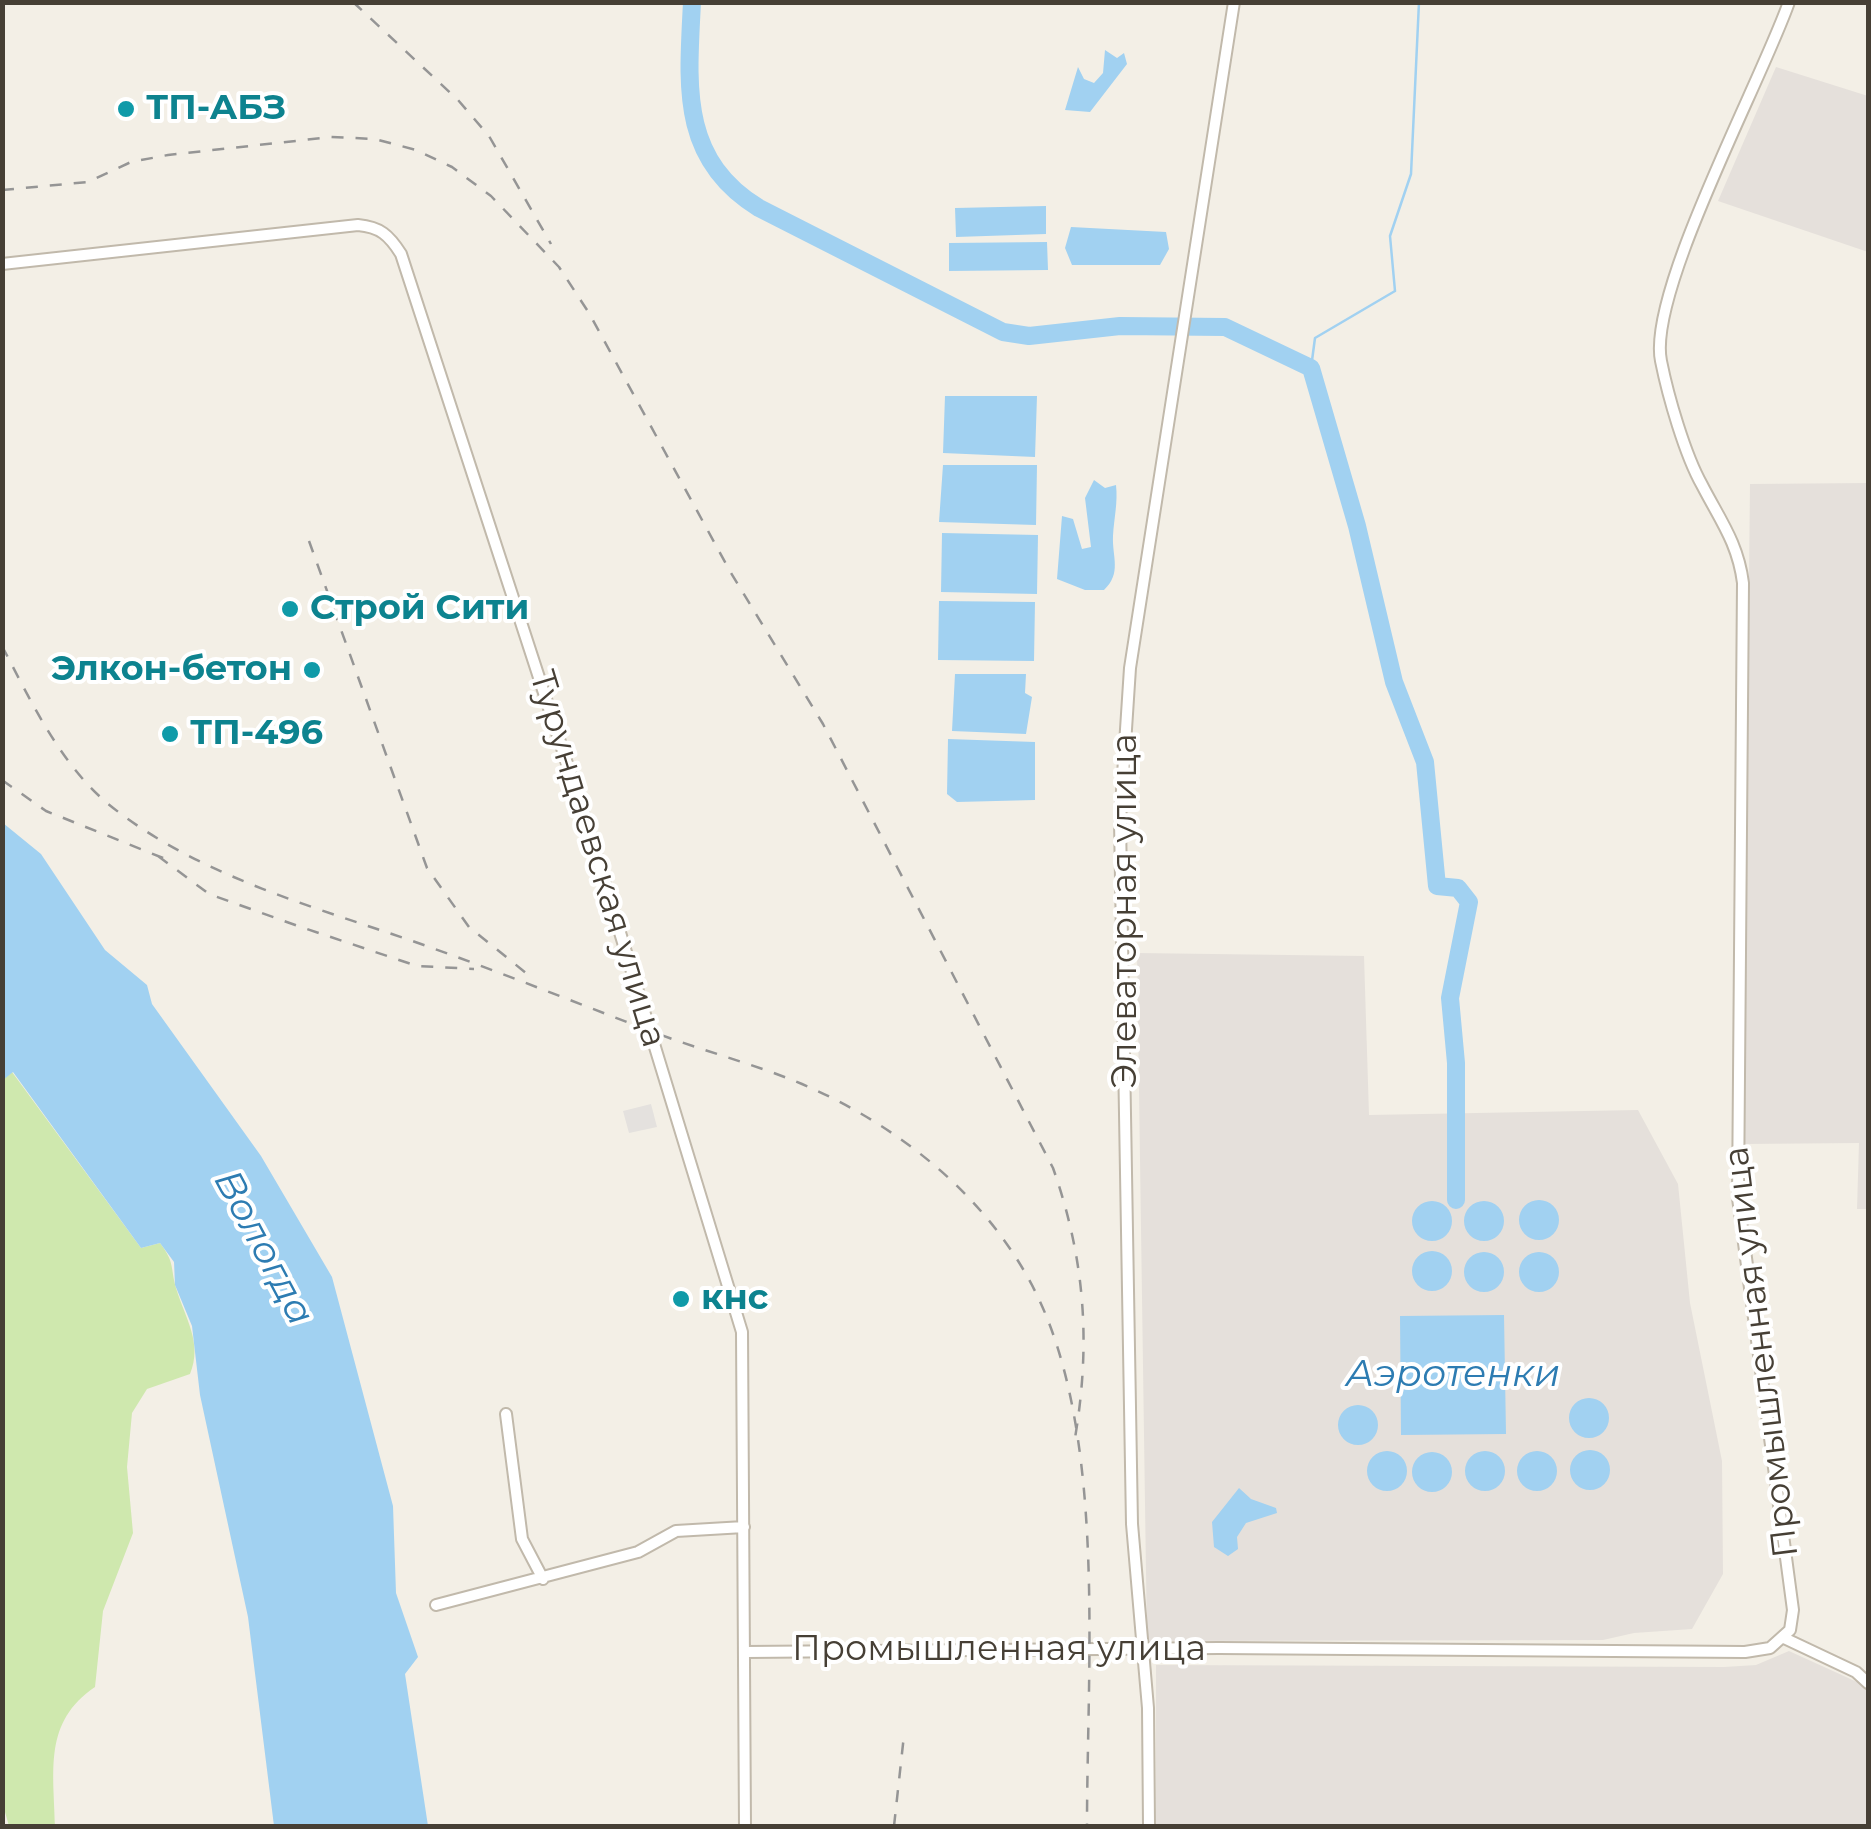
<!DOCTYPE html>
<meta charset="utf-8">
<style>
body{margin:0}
#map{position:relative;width:1871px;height:1829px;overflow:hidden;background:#f3efe6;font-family:Montserrat,sans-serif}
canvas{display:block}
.frame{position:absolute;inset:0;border:5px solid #463f35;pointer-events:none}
</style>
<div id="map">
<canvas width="1871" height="1829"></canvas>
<div class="frame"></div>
</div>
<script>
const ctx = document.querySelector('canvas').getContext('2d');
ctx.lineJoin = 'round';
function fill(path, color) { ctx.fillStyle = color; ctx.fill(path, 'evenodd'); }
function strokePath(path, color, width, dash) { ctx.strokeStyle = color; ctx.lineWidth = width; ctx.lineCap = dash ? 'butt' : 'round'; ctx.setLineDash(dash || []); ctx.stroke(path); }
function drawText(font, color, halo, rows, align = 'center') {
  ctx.font = font + ' Montserrat,sans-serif'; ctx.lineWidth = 8; ctx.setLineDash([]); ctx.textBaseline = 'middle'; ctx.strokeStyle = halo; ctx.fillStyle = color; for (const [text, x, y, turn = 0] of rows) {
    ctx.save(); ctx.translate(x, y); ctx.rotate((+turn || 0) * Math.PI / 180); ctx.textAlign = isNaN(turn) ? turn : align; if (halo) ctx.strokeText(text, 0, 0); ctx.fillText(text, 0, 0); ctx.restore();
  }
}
const industrial = new Path2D(`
 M1776,67L1868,96V252L1718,201Z
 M1868,483V1209H1857L1859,1143L1743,1144L1750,484Z
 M1137,953L1364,956L1369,1115L1638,1110L1678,1184L1690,1303L1722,1461L1723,1574L1692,1629L1634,1633L1603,1640L1147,1641Z
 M1789,1651L1868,1687V1826H1156V1665L1724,1667L1756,1665Z`);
const green = new Path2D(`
 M12,1072L141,1248L160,1243C175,1263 170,1266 176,1288C185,1318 203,1343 190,1374L147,1389L132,1413L127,1467L133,1533L103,1611L95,1687C43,1722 54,1771 55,1826H9L3,1805L2,1080Z`);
const parking = new Path2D(`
 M651,1104L657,1127L629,1133L623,1111Z`);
const water = new Path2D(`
 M1105,50L1117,58L1124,53L1127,64L1090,112L1065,110L1078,67L1084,79L1094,83L1103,73Z
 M1046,206V234L956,237L955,208Z
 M1071,227L1166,232L1169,249L1160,265H1072L1065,248Z
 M1047,242L1048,270L949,271V243Z
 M945,396H1037L1035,457L943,453Z
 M943,465H1037L1036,525L939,522Z
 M1094,480L1105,488L1116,485C1118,503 1114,518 1113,536C1112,557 1122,573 1104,590H1085L1057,579L1062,516L1073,519L1082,549L1091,547L1085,498Z
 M942,533L1038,535L1037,594L941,592Z
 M939,601L1035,602L1034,661L938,660Z
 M955,674H1026L1025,693L1032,697L1026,734L952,731Z
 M948,739L1035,742V800L957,802L947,794Z
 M3,823L41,854L105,950L147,985L152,1004L261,1156L332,1277L393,1506L396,1593L418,1657L405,1674L428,1826H274L248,1617L200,1395L192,1326L175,1285L174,1262L160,1243L141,1248L13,1072L3,1080Z
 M1519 1220a20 20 0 1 1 40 0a20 20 0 1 1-40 0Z
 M1412 1221a20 20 0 1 1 40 0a20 20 0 1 1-40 0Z
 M1464 1221a20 20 0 1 1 40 0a20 20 0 1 1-40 0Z
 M1412 1271a20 20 0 1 1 40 0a20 20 0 1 1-40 0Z
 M1519 1272a20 20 0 1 1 40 0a20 20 0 1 1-40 0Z
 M1464 1272a20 20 0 1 1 40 0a20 20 0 1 1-40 0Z
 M1504,1315L1506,1434L1401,1435L1400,1316Z
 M1569 1418a20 20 0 1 1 40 0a20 20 0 1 1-40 0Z
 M1338 1425a20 20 0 1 1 40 0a20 20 0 1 1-40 0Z
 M1570 1470a20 20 0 1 1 40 0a20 20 0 1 1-40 0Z
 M1517 1471a20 20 0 1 1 40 0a20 20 0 1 1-40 0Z
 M1465 1471a20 20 0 1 1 40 0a20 20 0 1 1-40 0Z
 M1367 1471a20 20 0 1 1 40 0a20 20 0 1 1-40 0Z
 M1412 1472a20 20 0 1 1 40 0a20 20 0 1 1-40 0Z
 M1239,1488L1251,1499L1276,1508L1277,1513L1246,1523L1237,1537L1238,1549L1228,1556L1214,1547L1212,1522Z`);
const stream = new Path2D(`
 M1311,368L1315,338L1395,291L1390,236L1411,174L1419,2`);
const river = new Path2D(`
 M692,2C688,85 679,159 759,208L1003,332L1029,336L1120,326L1225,327L1311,368L1357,526L1394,682L1425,762L1437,886L1458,888L1469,902L1450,998L1456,1063V1200`);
const street = new Path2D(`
 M2,264L358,225C380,227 389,235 401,254L589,831L742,1332L745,1826
 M506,1414L522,1539L543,1579
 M436,1605L638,1552L676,1531L744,1527
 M1784,1638L1856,1672L1868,1683
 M746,1652L1219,1648L1745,1652L1770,1648L1790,1630L1793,1610L1738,1198L1743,583C1738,543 1720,520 1702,485C1685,455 1668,396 1661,361C1647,293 1762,80 1789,2
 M1149,1826L1148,1708L1132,1524L1120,821L1130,668L1234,2`);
const rail = new Path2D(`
 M353,2L458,100L489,136L551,244
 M2,190L88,182L131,162L168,155L331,137L375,139L416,150L452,167L491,196L559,267L589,313L731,573L823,724L1053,1168C1085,1259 1091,1343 1075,1438
 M309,541L427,868L469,927L531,977
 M2,646C31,701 59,762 107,803C184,866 284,898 377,929C468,959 558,996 648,1030C699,1050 752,1063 802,1084C909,1130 1007,1212 1049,1323C1104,1466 1087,1674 1087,1826
 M2,780L46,811L168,860
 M158,856L209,894L298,926L417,966L474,969
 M894,1826L904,1735`);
const markers = [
 [126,109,10,"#0f9aa8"],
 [290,609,10,"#0f9aa8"],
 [312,670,10,"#0f9aa8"],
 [170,734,10,"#0f9aa8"],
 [681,1299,10,"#0f9aa8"]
];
const cultureNames = [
 ["ТП-АБЗ",146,109],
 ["Строй Сити",310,609],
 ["Элкон-бетон",292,670,"right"],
 ["ТП-496",190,734],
 ["кнс",701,1299]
];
const streetNames = [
 ["Турундаевская улица",597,859,73],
 ["Элеваторная улица",1126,911,-90],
 ["Промышленная улица",1762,1352,-97],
 ["Промышленная улица",999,1650]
];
const waterNames = [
 ["Вологда",263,1248,62],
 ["Аэротенки",1453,1375]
];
fill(industrial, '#e5e0db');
fill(green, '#cfe8ae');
fill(parking, '#e4e1de');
fill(water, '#a1d1f1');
strokePath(stream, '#a1d1f1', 2.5);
strokePath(river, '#a1d1f1', 18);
strokePath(street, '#c1b9ab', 14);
strokePath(street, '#fff', 10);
strokePath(rail, '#959595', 2.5, [12, 12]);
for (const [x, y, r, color] of markers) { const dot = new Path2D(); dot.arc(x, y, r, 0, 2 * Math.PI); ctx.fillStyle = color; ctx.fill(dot); strokePath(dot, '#fff', 4); }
drawText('bold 35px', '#0d838f', '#fff', cultureNames, 'left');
drawText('35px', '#463f35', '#fff', streetNames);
drawText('italic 38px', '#2d7cb2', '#fff', waterNames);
</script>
